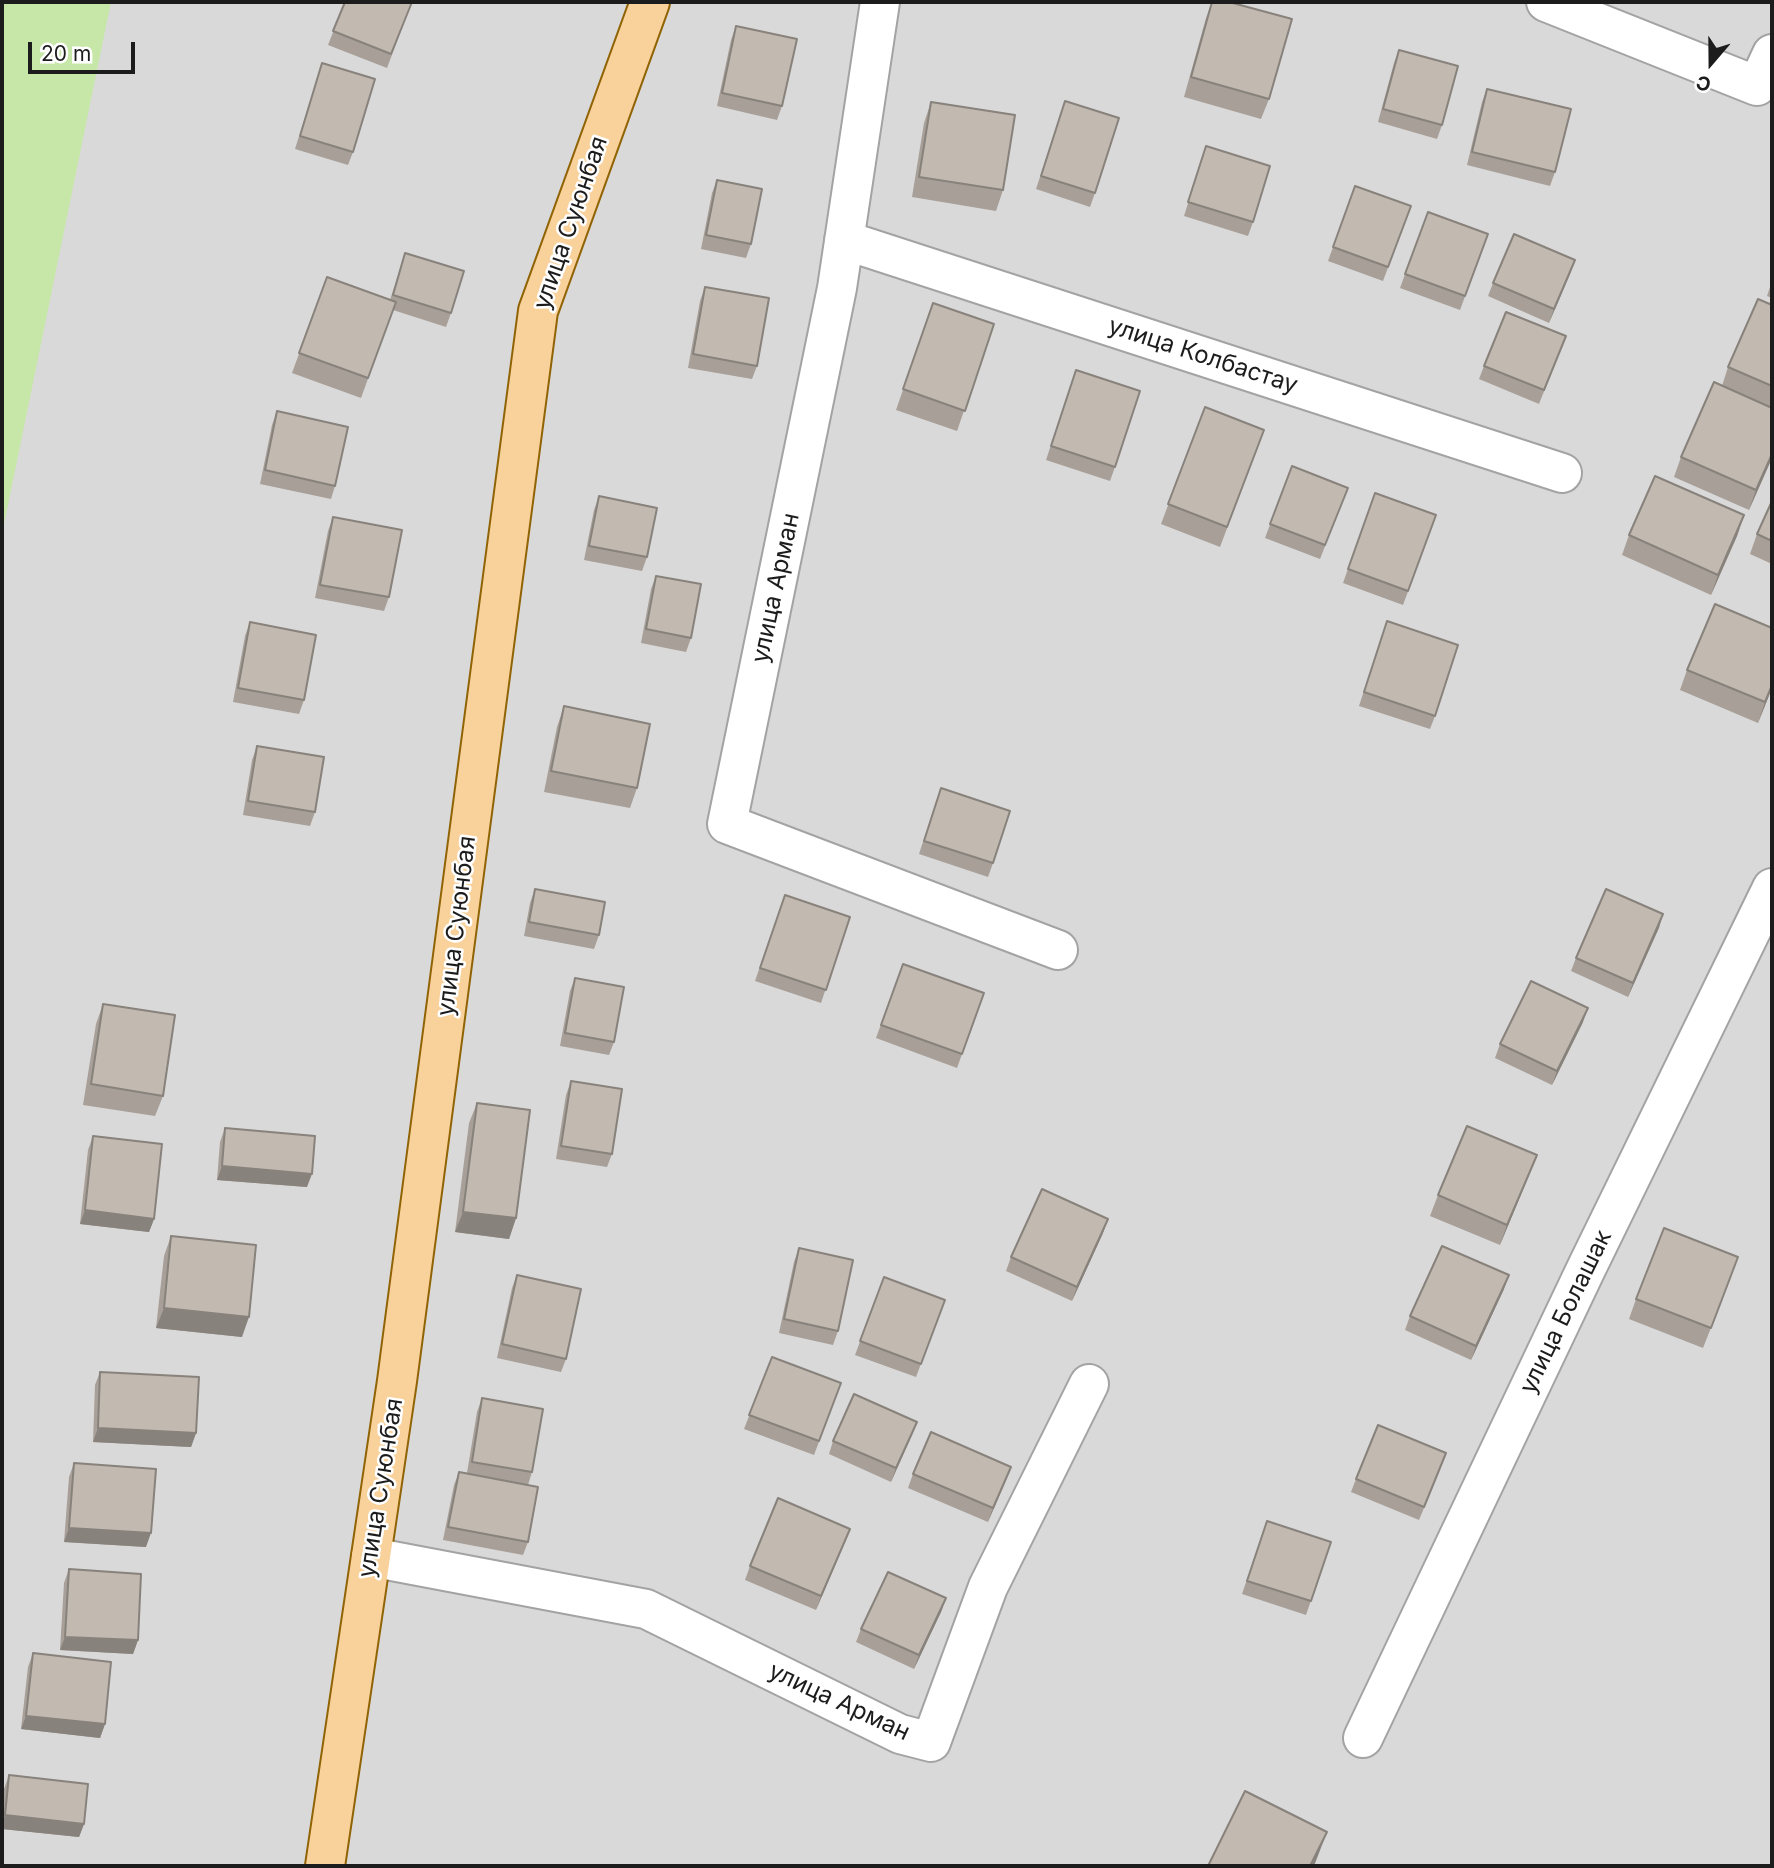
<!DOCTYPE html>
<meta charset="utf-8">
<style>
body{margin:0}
#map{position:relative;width:1774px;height:1868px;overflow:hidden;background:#edeae2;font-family:Inter,sans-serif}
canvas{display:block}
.frame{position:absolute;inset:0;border:4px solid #1c1c1c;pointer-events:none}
.north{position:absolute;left:1676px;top:28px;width:70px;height:70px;-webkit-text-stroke:5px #fff;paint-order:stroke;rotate:200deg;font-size:19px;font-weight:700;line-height:28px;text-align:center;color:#1c1c1c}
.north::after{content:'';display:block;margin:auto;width:24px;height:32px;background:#1c1c1c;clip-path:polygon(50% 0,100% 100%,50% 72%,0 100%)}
.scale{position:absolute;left:28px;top:42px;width:107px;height:32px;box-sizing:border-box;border:4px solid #1c1c1c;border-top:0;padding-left:9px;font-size:21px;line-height:24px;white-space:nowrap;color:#1c1c1c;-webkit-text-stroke:5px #fff;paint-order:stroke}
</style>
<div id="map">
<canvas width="1774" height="1868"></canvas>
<div class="frame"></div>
<div class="north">С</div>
<div class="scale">20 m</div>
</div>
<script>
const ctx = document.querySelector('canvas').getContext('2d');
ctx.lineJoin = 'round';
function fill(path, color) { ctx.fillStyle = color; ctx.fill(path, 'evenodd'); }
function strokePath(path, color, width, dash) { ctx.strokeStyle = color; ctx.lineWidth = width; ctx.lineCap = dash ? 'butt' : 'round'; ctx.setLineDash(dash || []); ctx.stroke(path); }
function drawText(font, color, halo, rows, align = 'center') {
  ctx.font = font + ' Inter,sans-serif'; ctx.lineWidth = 5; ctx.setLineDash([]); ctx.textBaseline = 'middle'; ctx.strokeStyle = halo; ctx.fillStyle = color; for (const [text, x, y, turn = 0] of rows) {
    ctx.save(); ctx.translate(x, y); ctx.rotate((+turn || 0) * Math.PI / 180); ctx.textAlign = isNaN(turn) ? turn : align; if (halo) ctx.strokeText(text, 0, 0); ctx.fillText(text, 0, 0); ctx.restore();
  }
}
const residential = new Path2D(`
 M70,2H1772V1866H2V363Z`);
const grass = new Path2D(`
 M2,2H111L2,534Z`);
const minor = new Path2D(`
 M880,2L837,288L727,824L1058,950
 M1546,2L1757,86L1772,54
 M844,240L1562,473
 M371,1557L646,1609L900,1734L931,1742L988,1587L1089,1384
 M1363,1738L1585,1271L1772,888`);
const major = new Path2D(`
 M325,1866L397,1381L538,311L650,2`);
const wall = new Path2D(`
 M345,2H412L387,68L328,45Z
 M1212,2L1269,99L1261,119L1184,97L1206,18Z
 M736,26L782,106L777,120L717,106L731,40Z
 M1399,50L1442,125L1437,139L1378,122L1394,63Z
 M322,63L353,152L348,165L295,149Z
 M1487,89L1555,172L1550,186L1467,165L1482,102Z
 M1065,101L1095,193L1090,207L1036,189Z
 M931,102L1003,190L996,211L912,197L924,123Z
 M1206,146L1253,222L1248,236L1184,216Z
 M717,180L751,244L746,258L701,249L712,193Z
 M1355,186L1411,206L1383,281L1328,261Z
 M1428,212L1488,234L1460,310L1400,288Z
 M405,253L451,313L446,327L393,310L361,398L292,373L327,277L390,300Z
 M1575,260L1549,323L1488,296L1493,283Z
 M1772,281V298L1767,296Z
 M705,287L757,366L752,379L688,368L700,301Z
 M933,303L994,324L957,431L896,410Z
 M1772,305V458L1749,510L1674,477L1681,457L1722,386L1728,367Z
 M1566,336L1539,404L1479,379L1484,366Z
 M1071,384L1115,467L1110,481L1046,460Z
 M1205,407L1264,430L1220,547L1161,524Z
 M277,411L335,486L331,499L260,484L272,425Z
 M1292,466L1348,488L1320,559L1265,538Z
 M1375,493L1436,515L1403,605L1343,583Z
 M599,496L647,557L642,571L584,560L594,510Z
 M1772,501V564L1750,554L1757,534Z
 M1744,515L1737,536L1711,595L1622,555L1629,535Z
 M333,517L389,597L384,611L315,598L328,531Z
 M656,576L691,638L686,652L641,643L651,589Z
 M250,622L304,700L299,714L233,702L245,636Z
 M1382,635L1435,716L1430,729L1359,706Z
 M1687,670L1772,688L1758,723L1680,690Z
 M564,706L637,788L630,808L544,792L557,727Z
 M257,746L315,812L310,826L243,815L252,760Z
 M936,802L993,863L988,877L919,854Z
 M535,889L599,935L594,949L524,936L530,903Z
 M785,895L850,917L821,1003L755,981Z
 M1663,914L1628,997L1571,971L1576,958Z
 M903,964L984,993L957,1068L876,1038Z
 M575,978L614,1042L609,1055L560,1046L570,991Z
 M103,1004L163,1096L155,1116L83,1105L96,1024Z
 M1583,1022L1552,1085L1495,1058L1500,1044Z
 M571,1081L612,1154L607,1167L556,1159L566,1095Z
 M477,1103L516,1218L509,1239L455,1232L469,1123Z
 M225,1128L307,1187L217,1180L220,1142Z
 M93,1136L154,1219L149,1232L80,1224L88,1150Z
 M1529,1175L1500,1245L1430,1216L1438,1195Z
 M1103,1233L1072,1301L1006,1271L1011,1257Z
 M171,1236L242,1337L156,1328L164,1256Z
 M799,1248L838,1331L833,1345L779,1333L794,1262Z
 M517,1275L566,1359L561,1372L497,1358L512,1288Z
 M884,1277L945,1300L916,1377L855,1355Z
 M1731,1277L1703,1348L1629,1319L1636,1299Z
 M1504,1289L1471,1360L1405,1330L1410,1316Z
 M772,1357L841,1383L814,1455L744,1429Z
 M100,1372L196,1433L191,1447L93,1442L95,1385Z
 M482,1398L532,1472L528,1485V1542L523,1555L443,1540L454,1485L459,1472L467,1473L477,1412Z
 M917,1422L891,1482L829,1454L833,1441Z
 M74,1463L146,1547L64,1542L69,1477Z
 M1011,1467L988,1522L908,1488L913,1474Z
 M1441,1467L1419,1520L1351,1492L1356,1479Z
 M850,1529L816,1610L745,1580L750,1566Z
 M1262,1535L1331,1542L1306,1615L1242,1594Z
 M69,1569L138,1640L133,1654L60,1650L64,1583Z
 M946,1598L941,1612L914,1669L856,1642L861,1629Z
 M33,1653L105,1724L100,1738L21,1729L28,1667Z
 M9,1775L84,1824L79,1837L2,1829L4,1789Z`);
const shadedWall = new Path2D(`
 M1575,260L1570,274L1549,323L1554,309Z
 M1772,454V458L1749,510L1756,490Z
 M1744,515L1737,536L1711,595L1718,575Z
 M1772,685V688L1758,723L1765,702Z
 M1663,914L1659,928L1628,997L1633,983Z
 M1588,1008L1583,1022L1552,1085L1557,1071Z
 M1537,1155L1529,1175L1500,1245L1507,1225Z
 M222,1166L312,1174L307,1187L217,1180Z
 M85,1210L154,1219L149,1232L80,1224Z
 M463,1212L516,1218L509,1239L455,1232Z
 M1108,1219L1103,1233L1072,1301L1077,1287Z
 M1509,1275L1504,1289L1471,1360L1476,1346Z
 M164,1308L249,1317L242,1337L156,1328Z
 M917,1422L912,1435L891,1482L896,1468Z
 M98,1428L196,1433L191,1447L93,1442Z
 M1011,1467L1006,1480L988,1522L993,1508Z
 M69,1528L151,1533L146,1547L64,1542Z
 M850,1529L845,1542L816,1610L821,1596Z
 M946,1598L941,1612L914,1669L919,1655Z
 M65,1637L138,1640L133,1654L60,1650Z
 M26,1716L105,1724L100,1738L21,1729Z
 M5,1815L84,1824L79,1837L2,1829V1825Z
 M1327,1832L1314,1866H1310Z`);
const building = new Path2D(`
 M345,2H412L391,54L333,31Z
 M1212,2H1229L1292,19L1269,99L1191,77Z
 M736,26L797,39L782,106L722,93Z
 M1399,50L1458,66L1442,125L1383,109Z
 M322,63L375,79L353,152L300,136Z
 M1487,89L1571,109L1555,172L1472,152Z
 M1065,101L1119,118L1095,193L1041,176Z
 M931,102L1015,115L1003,190L919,177Z
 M1206,146L1270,166L1253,222L1188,202Z
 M717,180L762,189L751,244L706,235Z
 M1355,186L1411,206L1388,267L1333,247Z
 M1428,212L1488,234L1465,296L1405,274Z
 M1514,234L1575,260L1554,309L1493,283Z
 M405,253L464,271L451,313L393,295Z
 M327,277L396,302L368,378L299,353Z
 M705,287L769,298L757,366L693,354Z
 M1758,299L1772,305V386L1728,367Z
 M933,303L994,324L965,411L903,389Z
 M1506,312L1566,336L1544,390L1484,366Z
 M1076,370L1140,391L1115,467L1051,446Z
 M1714,382L1772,408V454L1756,490L1681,457Z
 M1205,407L1264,430L1227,527L1168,504Z
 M277,411L348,427L335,486L265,470Z
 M1292,466L1348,488L1325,545L1270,524Z
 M1655,476L1744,515L1718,575L1629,535Z
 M1375,493L1436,515L1408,591L1348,569Z
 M599,496L657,508L647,557L589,546Z
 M1772,501V541L1757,534Z
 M333,517L402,530L389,597L320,585Z
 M656,576L701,584L691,638L646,629Z
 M1715,604L1772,628V685L1765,702L1687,670Z
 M1387,621L1458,645L1435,716L1364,692Z
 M250,622L316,635L304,700L238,688Z
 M564,706L650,724L637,788L551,771Z
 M257,746L324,757L315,812L248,801Z
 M941,788L1010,811L993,863L924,841Z
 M535,889L605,902L599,935L529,922Z
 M1606,889L1663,914L1633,983L1576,958Z
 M785,895L850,917L826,990L760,968Z
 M903,964L984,993L962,1054L881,1025Z
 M575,978L624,987L614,1042L565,1033Z
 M1531,981L1588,1008L1557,1071L1500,1044Z
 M103,1004L175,1015L163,1096L91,1084Z
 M571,1081L622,1089L612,1154L561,1146Z
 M477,1103L530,1110L516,1218L463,1212Z
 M1467,1126L1537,1155L1507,1225L1438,1195Z
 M225,1128L315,1136L312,1174L222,1166Z
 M93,1136L162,1144L154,1219L85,1210Z
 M1042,1189L1108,1219L1077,1287L1011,1257Z
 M1664,1228L1738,1257L1711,1328L1636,1299Z
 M171,1236L256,1245L249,1317L164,1308Z
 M1442,1246L1509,1275L1476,1346L1410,1316Z
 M799,1248L853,1260L838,1331L784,1319Z
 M517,1275L581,1289L566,1359L502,1344Z
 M884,1277L945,1300L921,1364L860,1341Z
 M772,1357L841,1383L819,1441L749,1415Z
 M100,1372L199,1377L196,1433L98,1428Z
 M854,1394L917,1422L896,1468L833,1441Z
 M482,1398L543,1409L532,1472L472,1462Z
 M1378,1425L1446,1453L1424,1507L1356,1479Z
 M931,1432L1011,1467L993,1508L913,1474Z
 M74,1463L156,1469L151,1533L69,1528Z
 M459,1472L538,1487L528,1542L448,1527Z
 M778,1498L850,1529L821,1596L750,1566Z
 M1267,1521L1331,1542L1311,1601L1247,1581Z
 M69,1569L141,1574L138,1640L65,1637Z
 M888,1572L946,1598L919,1655L861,1629Z
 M33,1653L111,1662L105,1724L26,1716Z
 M9,1775L88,1784L84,1824L5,1815Z
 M1245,1791L1327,1832L1310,1866H1208Z`);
const streetNames = [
 ["улица Суюнбая",571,223,-71],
 ["улица Колбастау",1203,356,18],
 ["улица Арман",776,588,-78],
 ["улица Суюнбая",457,926,-83],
 ["улица Болашак",1566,1312,-64],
 ["улица Суюнбая",381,1488,-81],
 ["улица Арман",839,1702,25]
];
fill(residential, '#dad9d9');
fill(grass, '#c6e7a8');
strokePath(minor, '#a3a3a3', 42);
strokePath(major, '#906304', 42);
strokePath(minor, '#fff', 38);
strokePath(major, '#f9d19b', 38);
fill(wall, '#a79f98');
fill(shadedWall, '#88827c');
fill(building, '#c2b9b1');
strokePath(building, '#88827c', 2);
drawText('24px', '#1c1c1c', '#fff', streetNames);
</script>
